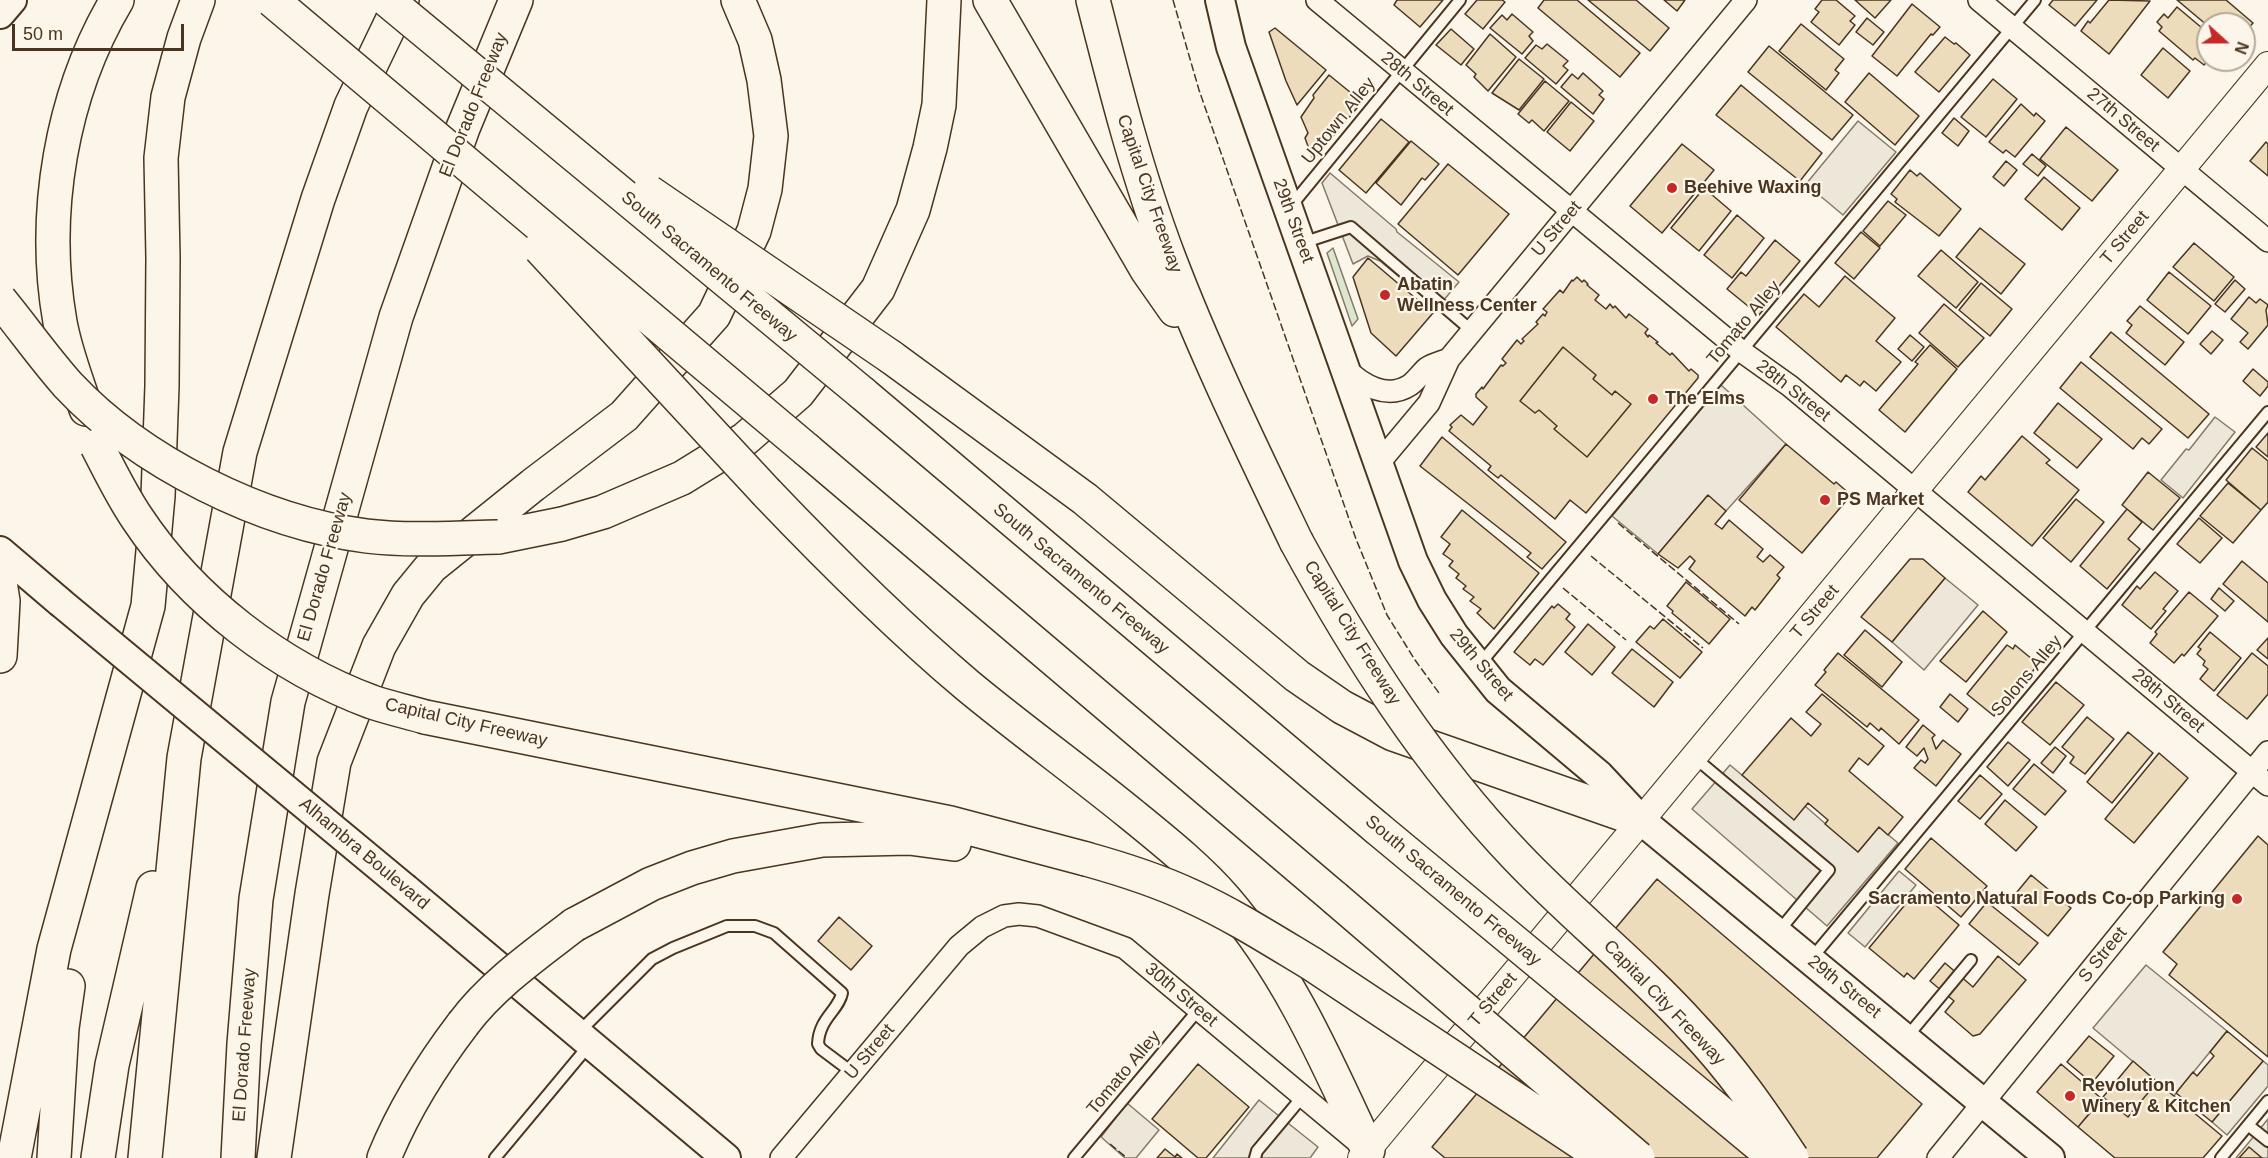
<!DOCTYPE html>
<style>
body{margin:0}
#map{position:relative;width:2268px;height:1158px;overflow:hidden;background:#fbf6e9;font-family:Arial,sans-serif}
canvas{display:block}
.north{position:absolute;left:2196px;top:12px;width:60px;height:60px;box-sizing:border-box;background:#fbf6e9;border:2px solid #b4a999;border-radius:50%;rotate:111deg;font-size:16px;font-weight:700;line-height:24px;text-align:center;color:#4a3520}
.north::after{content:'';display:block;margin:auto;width:21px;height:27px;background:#c62828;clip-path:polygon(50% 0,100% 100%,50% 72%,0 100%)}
.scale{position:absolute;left:12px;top:24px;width:172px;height:27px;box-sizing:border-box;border:3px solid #4a3520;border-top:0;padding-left:8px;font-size:18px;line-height:21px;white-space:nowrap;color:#4a3520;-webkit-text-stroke:4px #fbf6e9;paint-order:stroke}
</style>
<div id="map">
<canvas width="2268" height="1158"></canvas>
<div class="north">N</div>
<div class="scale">50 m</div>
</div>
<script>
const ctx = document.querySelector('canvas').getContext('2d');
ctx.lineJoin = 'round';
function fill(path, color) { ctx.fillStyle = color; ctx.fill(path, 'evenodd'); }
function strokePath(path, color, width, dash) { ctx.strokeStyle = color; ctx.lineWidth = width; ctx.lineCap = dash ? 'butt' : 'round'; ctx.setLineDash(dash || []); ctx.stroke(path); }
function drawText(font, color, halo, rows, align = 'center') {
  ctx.font = font + ' Arial,sans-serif'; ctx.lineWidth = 4.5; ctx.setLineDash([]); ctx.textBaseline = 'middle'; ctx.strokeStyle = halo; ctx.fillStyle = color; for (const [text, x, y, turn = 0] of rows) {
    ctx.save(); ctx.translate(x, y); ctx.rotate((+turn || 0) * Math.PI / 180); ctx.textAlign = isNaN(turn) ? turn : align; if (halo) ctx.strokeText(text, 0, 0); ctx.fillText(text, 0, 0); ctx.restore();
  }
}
const green = new Path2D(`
 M1333,248L1358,319L1352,326L1327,253Z`);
const parking = new Path2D(`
 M1858,121L1896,152L1843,215L1806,184Z
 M1330,173L1396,229L1397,232L1459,282L1437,308L1380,261L1368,256L1353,264L1322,183Z
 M1721,385L1786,444L1726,511L1707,496L1658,554L1612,516Z
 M2215,417L2235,432L2183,498L2161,480L2186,449L2189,450Z
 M1945,578L1978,605L1924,670L1892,642Z
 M1730,765L1794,819L1805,806L1858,852L1879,827L1898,843L1827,926L1692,809Z
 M1899,871L1916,885L1865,947L1848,933Z
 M2146,965L2227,1031L2174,1096L2093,1028Z
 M2263,1061L2268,1065V1086L2227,1135L2212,1122Z
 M1259,1100L1318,1147L1310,1158H1213Z
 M1127,1103L1159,1130L1136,1158H1125L1101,1137Z
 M2268,1119V1158H2236Z`);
const building = new Path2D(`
 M1397,0H1443L1420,27L1394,5Z
 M1477,0H1502L1505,2L1483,29L1465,14Z
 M1544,0H1577L1640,53L1620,77L1538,8Z
 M1588,0H1636L1669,28L1650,51Z
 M1664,0H1685L1677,11Z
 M1822,0H1836L1855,16L1850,21L1855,25L1839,45L1811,22L1819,12L1815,9Z
 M1855,0H1891L1875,18Z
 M2053,0H2097L2075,26L2049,5Z
 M2109,0L2150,1L2109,54L2081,31L2088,21L2090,23Z
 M2177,0H2226L2253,23L2244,33V24H2208V26Z
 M1912,4L1940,27L1933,35L1931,34L1897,76L1872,56Z
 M2177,7L2208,33V60L2204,65L2195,58L2193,60L2159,31L2162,27L2157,22L2164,14L2168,18Z
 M1512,14L1533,32L1529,36L1533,41L1522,54L1490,28L1502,15L1507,20Z
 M1867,18L1884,32L1873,45L1856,32Z
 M1801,24L1844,59L1835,70L1839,73L1826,90L1779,51Z
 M1275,28L1326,70L1297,105L1286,81L1269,32Z
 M1451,29L1474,49L1461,65L1436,45Z
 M1490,34L1516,57L1488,91L1474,77L1476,74L1466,65Z
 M1945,37L1954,44L1956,43L1970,55L1939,92L1915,72Z
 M1547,44L1568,61L1563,66L1568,70L1556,84L1525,58L1536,45L1542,49Z
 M1769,46L1853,115L1832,140L1748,72Z
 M2163,48L2190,71L2168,98L2141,75Z
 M1519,59L1544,79L1519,110L1492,93Z
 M1583,73L1603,91L1599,95L1604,99L1593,114L1561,87L1572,74L1578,79Z
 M1869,73L1919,116L1895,145L1845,102Z
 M1329,75L1356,97L1357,108L1313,160L1305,138L1308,133L1301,117L1314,98L1313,95Z
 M1993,79L2017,99L1986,137L1961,117Z
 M1545,81L1569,101L1544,131L1532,120L1529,123L1518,114Z
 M1741,85L1822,153L1800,181L1716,115Z
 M1571,102L1594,121L1570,151L1547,132Z
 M2021,104L2034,116L2036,113L2045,121L2015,157L2006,150L2003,153L1989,142Z
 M1954,118L1969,131L1958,146L1942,133Z
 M1381,119L1409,142L1366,193L1339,170Z
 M2066,127L2118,170L2092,201L2040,159Z
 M1411,141L1439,164L1425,180L1422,178L1401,205L1376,183Z
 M2266,142L2268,144V176L2250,161Z
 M1682,144L1714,170L1662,233L1630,206Z
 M2032,154L2046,166L2038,176L2023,164Z
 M2006,161L2017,170L2004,186L1993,177Z
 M1448,164L1509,214L1458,275L1398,224Z
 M1910,170L1917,176L1920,173L1961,209L1939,236L1895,202L1897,199L1891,194Z
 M2044,177L2080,208L2062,230L2025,199Z
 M1704,188L1731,211L1699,251L1671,228Z
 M1888,201L1906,215L1880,246L1863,231Z
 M1737,215L1764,238L1732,278L1704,255Z
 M1980,228L2025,264L2001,294L1956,257Z
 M1861,232L1880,248L1854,279L1835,263Z
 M1775,240L1800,261L1766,302L1768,304L1759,315L1727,289L1741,272L1746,276Z
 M2194,243L2234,277L2214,301L2173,267Z
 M1941,250L1978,282L1956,308L1918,276Z
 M1368,258L1433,313L1396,356L1371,333L1353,277Z
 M2169,272L2211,306L2188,334L2147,300Z
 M1845,276L1895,318L1876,341L1901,362L1876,391L1864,381L1860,386L1846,375L1841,382L1776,327L1804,294L1819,307Z
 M1577,277L1582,282L1584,280L1588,284L1587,285L1599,295L1595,300L1606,309L1610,304L1613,308L1615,306L1626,318L1629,314L1648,329L1645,333L1648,337L1649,335L1658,342L1656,343L1670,355L1672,353L1689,371L1691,369L1698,375V378L1586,513L1570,500L1555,519L1501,475L1498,478L1488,470L1491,466L1449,431L1452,427L1450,425L1461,415L1473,425L1487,407L1476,397V394L1482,387L1483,389L1501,365L1503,366L1506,363L1502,359L1517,340L1521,344L1524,341L1522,339L1538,324L1536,322L1543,314L1545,316L1547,312L1543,309L1560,290L1563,293L1572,280L1573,281ZM1563,347L1596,375L1593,379L1612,395L1615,391L1631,404L1587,457L1554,429L1557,426L1539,410L1535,413L1520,401Z
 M2235,280L2245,289L2225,312L2215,304Z
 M1981,283L2012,309L1990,336L1959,310Z
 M2249,297L2256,303L2260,299L2268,305L2266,310L2268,325L2248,349L2240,342L2248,333L2231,319Z
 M1944,304L1984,338L1958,367L1919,333Z
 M2140,306L2184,342L2165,365L2126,333L2132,325L2127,321Z
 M2212,331L2223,340L2211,354L2200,344Z
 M2111,332L2209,414L2188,438L2090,357Z
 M1910,335L1924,347L1912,361L1898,349Z
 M1930,345L1957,369L1905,432L1879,410L1918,364L1915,362Z
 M1563,347L1596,375L1593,379L1612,395L1615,391L1631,404L1587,457L1554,429L1557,426L1539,410L1535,413L1520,401Z
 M2081,362L2162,429L2149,444L2142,438L2133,449L2060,388Z
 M2253,369L2268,382V386L2260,396L2243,381Z
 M2058,403L2102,439L2077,468L2034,433Z
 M2268,433V457L2256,447Z
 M2022,436L2050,460L2046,463L2079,490L2032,546L1968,492L1981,476L1985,480Z
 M1442,437L1566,542L1542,569L1527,557L1531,553L1420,466Z
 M1786,444L1834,484L1836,482L1851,495L1802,553L1739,500Z
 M2252,448L2268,461V502L2261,510L2226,480Z
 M2148,472L2180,498L2153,530L2122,505Z
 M2228,483L2261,510L2233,543L2200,516Z
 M1708,495L1726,511L1715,524L1722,529L1729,520L1763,549L1757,557L1763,562L1770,555L1784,567L1777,575L1780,578L1755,610L1752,607L1745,616L1689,569L1695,561L1690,556L1678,568L1658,554Z
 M2076,499L2104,522L2071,562L2043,538Z
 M2127,509L2142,522L2128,539L2140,549L2107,589L2080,566Z
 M1462,510L1539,573L1494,629L1477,613L1481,609L1470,601L1474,597L1463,589L1466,586L1456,578L1459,574L1449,566L1453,561L1443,554L1450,544L1441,537Z
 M2199,518L2222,538L2200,563L2177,544Z
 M1910,559H1923L1945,578L1892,642L1861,617Z
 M2242,561L2268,583V622L2223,584Z
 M2155,572L2178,591L2163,609L2166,611L2151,629L2122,605L2137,586L2140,589Z
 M1686,582L1730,619L1709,644L1672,613L1673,611L1667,606Z
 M2219,588L2234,601L2225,611L2211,599Z
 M2189,592L2218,616L2184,656L2182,654L2174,663L2150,643L2157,634L2155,632Z
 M1558,604L1570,614L1566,619L1575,627L1543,665L1535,659L1530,665L1514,652L1552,606L1554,608Z
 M1983,611L2007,632L1966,682L1940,661Z
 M1663,619L1702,652L1680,678L1636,642L1650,626L1654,629Z
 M1588,624L1615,647L1592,675L1565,652Z
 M1865,630L1902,662L1882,687L1844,655Z
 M2210,632L2241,658L2214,691L2200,679L2208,669L2203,665L2205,661L2197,654L2201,649L2198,647Z
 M2268,638V659L2257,650Z
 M2007,645L2013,649L2015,645L2038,664L2016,694L2014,692L1994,716L1967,694Z
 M1632,649L1673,682L1654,707L1612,673Z
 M1838,653L1919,720L1899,744L1881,728L1879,731L1870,723L1867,727L1815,685L1826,672L1824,670Z
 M2252,653L2268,666V694L2247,719L2217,695Z
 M2056,682L2084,705L2050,745L2022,722Z
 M1822,694L1884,746L1868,765L1859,758L1849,771L1903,817L1888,835L1879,827L1858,852L1825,824L1828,820L1808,803L1794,820L1742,775L1791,718L1811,736L1821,724L1806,712Z
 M1950,694L1968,709L1958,722L1940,707Z
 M2087,717L2114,739L2085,774L2070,763L2074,757L2062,747Z
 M1923,725L1935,735L1932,738L1936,749L1943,740L1961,754L1936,786L1914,768L1921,760L1925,763L1928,759L1924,748L1917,756L1906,747Z
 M2128,732L2153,753L2112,803L2087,782Z
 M2008,742L2030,760L2008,786L1987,767Z
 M2055,747L2066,756L2053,773L2041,763Z
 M2159,753L2188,778L2134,843L2105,819Z
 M2034,764L2066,791L2045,815L2013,789Z
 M1980,775L2002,794L1980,819L1958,801Z
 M2005,800L2037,827L2016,851L1985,824Z
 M2258,836L2268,845V1057L2169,975L2177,964L2163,952Z
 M1931,838L1987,886L1961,917L1905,869Z
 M2031,875L2071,908L2048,936L2008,903Z
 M1657,879L1922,1104L1877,1158H1445L1432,1147Z
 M1920,892L1959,925L1914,979L1907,973L1904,977L1869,948L1909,900L1912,903Z
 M1987,902L2038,943L2019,965L1969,924Z
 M839,917L872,946L851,970L818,941Z
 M1998,956L2026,980L1980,1034L1973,1036L1945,1012L1954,1001L1930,981L1945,963L1973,987Z
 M2227,1031L2263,1061L2212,1122L2176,1093L2193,1072L2197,1076L2214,1056L2210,1052Z
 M2089,1036L2114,1056L2092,1083L2067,1062Z
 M2133,1061L2157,1082L2128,1117L2103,1097Z
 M1198,1064L1249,1107L1206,1158H1198L1152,1119Z
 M2061,1064L2102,1099L2078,1127L2037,1092Z
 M2157,1082L2222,1136L2203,1158H2115L2078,1127L2103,1097L2128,1117Z
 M2249,1147L2262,1158H2239Z
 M1165,1149L1175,1157L1177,1154L1182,1158H1157Z`);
const service = new Path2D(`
 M1291,206L1460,0
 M1302,243L1351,227L1472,331
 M1479,665L2035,0
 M1694,757L1829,870L1779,931
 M1811,959L2268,412
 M579,1032L652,959L673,948L727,926H755L774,933L842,993C839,1010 819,1018 818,1044L821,1049L853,1073
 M1906,1038L1971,960
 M2248,1125L2268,1141
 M495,1158L590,1044
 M1074,1158L1199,1009
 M1255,1158L1257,1151L1303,1096
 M2221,1158L2268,1101`);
const minor = new Path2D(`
 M1317,0L1741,351L1790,386L2268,785
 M1979,0L2268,241
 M1346,369C1362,385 1387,400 1410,385C1417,380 1421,373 1427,368C1433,364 1442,362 1449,359
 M1379,463L1429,403L1449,359L1746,0
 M781,1158L959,946L982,927L1004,916L1019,914L1038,916L1125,948L1360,1144
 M1938,1158L2268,752`);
const tertiary = new Path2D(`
 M1361,1158L2268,65`);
const secondary = new Path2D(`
 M1220,0L1231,47L1413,561L1432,600L1454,635L1498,690L1599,775L1642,821L2050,1158
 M0,14L12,0
 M0,551L60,602
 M406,889L726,1158`);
const motorway = new Path2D(`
 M990,0L1147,270L1175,310
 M1093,0C1115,87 1137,174 1169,258C1206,355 1251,447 1296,541
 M891,357L1085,499L1297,676L1342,707L1393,734L1642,821
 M862,393L1377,828
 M86,409C77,381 65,351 60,322C41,214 61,94 117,0
 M807,450L1335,898
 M767,493C831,560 896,625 967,685C1020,729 1077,770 1131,814C1164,841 1197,867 1225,899C1289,973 1327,1062 1368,1150
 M498,537L562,524L603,512L682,478L745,439L798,393L878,289L913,210L930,148L939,105L944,0
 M0,582L3,601L0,656
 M425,717L950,823L1086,859
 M574,925L651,884L692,868L733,856L822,840L909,838L954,844
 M14,1158L54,949L148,606L158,496L162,386L163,258L161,158L168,97L184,38L198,0
 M54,1158L62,1028L68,986
 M98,1158L112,1065L153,888
 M145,1158L184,758L240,452L318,199L351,106L402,0
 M238,1158L244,1044L256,899L288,702L396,317L463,128L516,0
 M274,1158L312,894L334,762L379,646L408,595L431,567L533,485L624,416L714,315L754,231L765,189L771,136L764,80L755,40L738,0
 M384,1158C404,1109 431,1066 463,1024`);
const secondaryBridge = new Path2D(`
 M60,602L406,889`);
const motorwayBridge = new Path2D(`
 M272,0L807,450
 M387,0L862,393
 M649,192L891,357
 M540,248L767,493
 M0,300C23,328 44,358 68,385C140,462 262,523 367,536C410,541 454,538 498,537
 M97,446C110,471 122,496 137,518C192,601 280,668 372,702C390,708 408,712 425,717
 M1296,541C1357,653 1428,764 1517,857C1573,916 1638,967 1693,1028C1732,1069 1761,1111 1792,1158
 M1377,828L1775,1158
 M1086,859C1122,869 1157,880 1191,896C1233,915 1272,940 1312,964L1604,1158
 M1335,898L1638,1158
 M463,1024C492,985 535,955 574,925`);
const fence = new Path2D(`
 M1173,0L1199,90L1356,539L1387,615L1415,660L1439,693
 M1618,523L1739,624
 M1591,556L1703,648
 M1563,588L1626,640
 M1110,1144L1127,1158`);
const markers = [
 [1672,188,6,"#c62828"],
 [1385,295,6,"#c62828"],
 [1653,399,6,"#c62828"],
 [1825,500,6,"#c62828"],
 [2237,899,6,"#c62828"],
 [2070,1096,6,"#c62828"]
];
const streetNames = [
 ["28th Street",1417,84,40],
 ["El Dorado Freeway",474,105,-68],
 ["27th Street",2123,120,40],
 ["Uptown Alley",1339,121,-51],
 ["Capital City Freeway",1149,194,71],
 ["29th Street",1293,221,70],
 ["U Street",1557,229,-50],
 ["T Street",2125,238,-50],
 ["South Sacramento Freeway",709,267,40],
 ["Tomato Alley",1744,323,-50],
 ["28th Street",1793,391,38],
 ["El Dorado Freeway",325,567,-74],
 ["South Sacramento Freeway",1081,579,40],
 ["T Street",1815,612,-50],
 ["Capital City Freeway",1352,633,58],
 ["29th Street",1481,665,50],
 ["Solons Alley",2027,676,-50],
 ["28th Street",2168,701,40],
 ["Capital City Freeway",466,723,13],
 ["Alhambra Boulevard",364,854,40],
 ["South Sacramento Freeway",1453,891,40],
 ["S Street",2103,955,-51],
 ["29th Street",1844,987,39],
 ["30th Street",1181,995,40],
 ["T Street",1493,1000,-50],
 ["Capital City Freeway",1664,1003,46],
 ["El Dorado Freeway",245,1045,-86],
 ["U Street",870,1052,-50],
 ["Tomato Alley",1124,1073,-50]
];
const poiNames = [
 ["Beehive Waxing",1684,188],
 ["Abatin",1397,285],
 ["Wellness Center",1397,306],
 ["The Elms",1665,399],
 ["PS Market",1837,500],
 ["Sacramento Natural Foods Co-op Parking",2225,899,"right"],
 ["Revolution",2082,1086],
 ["Winery & Kitchen",2082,1107]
];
fill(green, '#dce7d0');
strokePath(green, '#887966', 1.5);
fill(parking, '#ede7d9');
strokePath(parking, '#887966', 1.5);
fill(building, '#ecdcbc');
strokePath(building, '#4a3520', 1.5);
strokePath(service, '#4a3520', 14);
strokePath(minor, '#4a3520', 24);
strokePath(tertiary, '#4a3520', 28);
strokePath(secondary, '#4a3520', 32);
strokePath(motorway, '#4a3520', 36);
strokePath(service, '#fbf6e9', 10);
strokePath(minor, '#fbf6e9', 21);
strokePath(tertiary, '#fbf6e9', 26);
strokePath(secondary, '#fbf6e9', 28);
strokePath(motorway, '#fbf6e9', 33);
strokePath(secondaryBridge, '#4a3520', 32, []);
strokePath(motorwayBridge, '#4a3520', 36, []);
strokePath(secondaryBridge, '#fbf6e9', 28);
strokePath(motorwayBridge, '#fbf6e9', 33);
strokePath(fence, '#4a3520', 1.5, [8, 3]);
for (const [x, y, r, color] of markers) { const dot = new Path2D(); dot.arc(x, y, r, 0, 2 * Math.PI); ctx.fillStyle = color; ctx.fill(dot); strokePath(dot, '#fbf6e9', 2); }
drawText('18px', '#4a3520', '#fbf6e9', streetNames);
drawText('bold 18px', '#4a3520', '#fbf6e9', poiNames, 'left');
</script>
